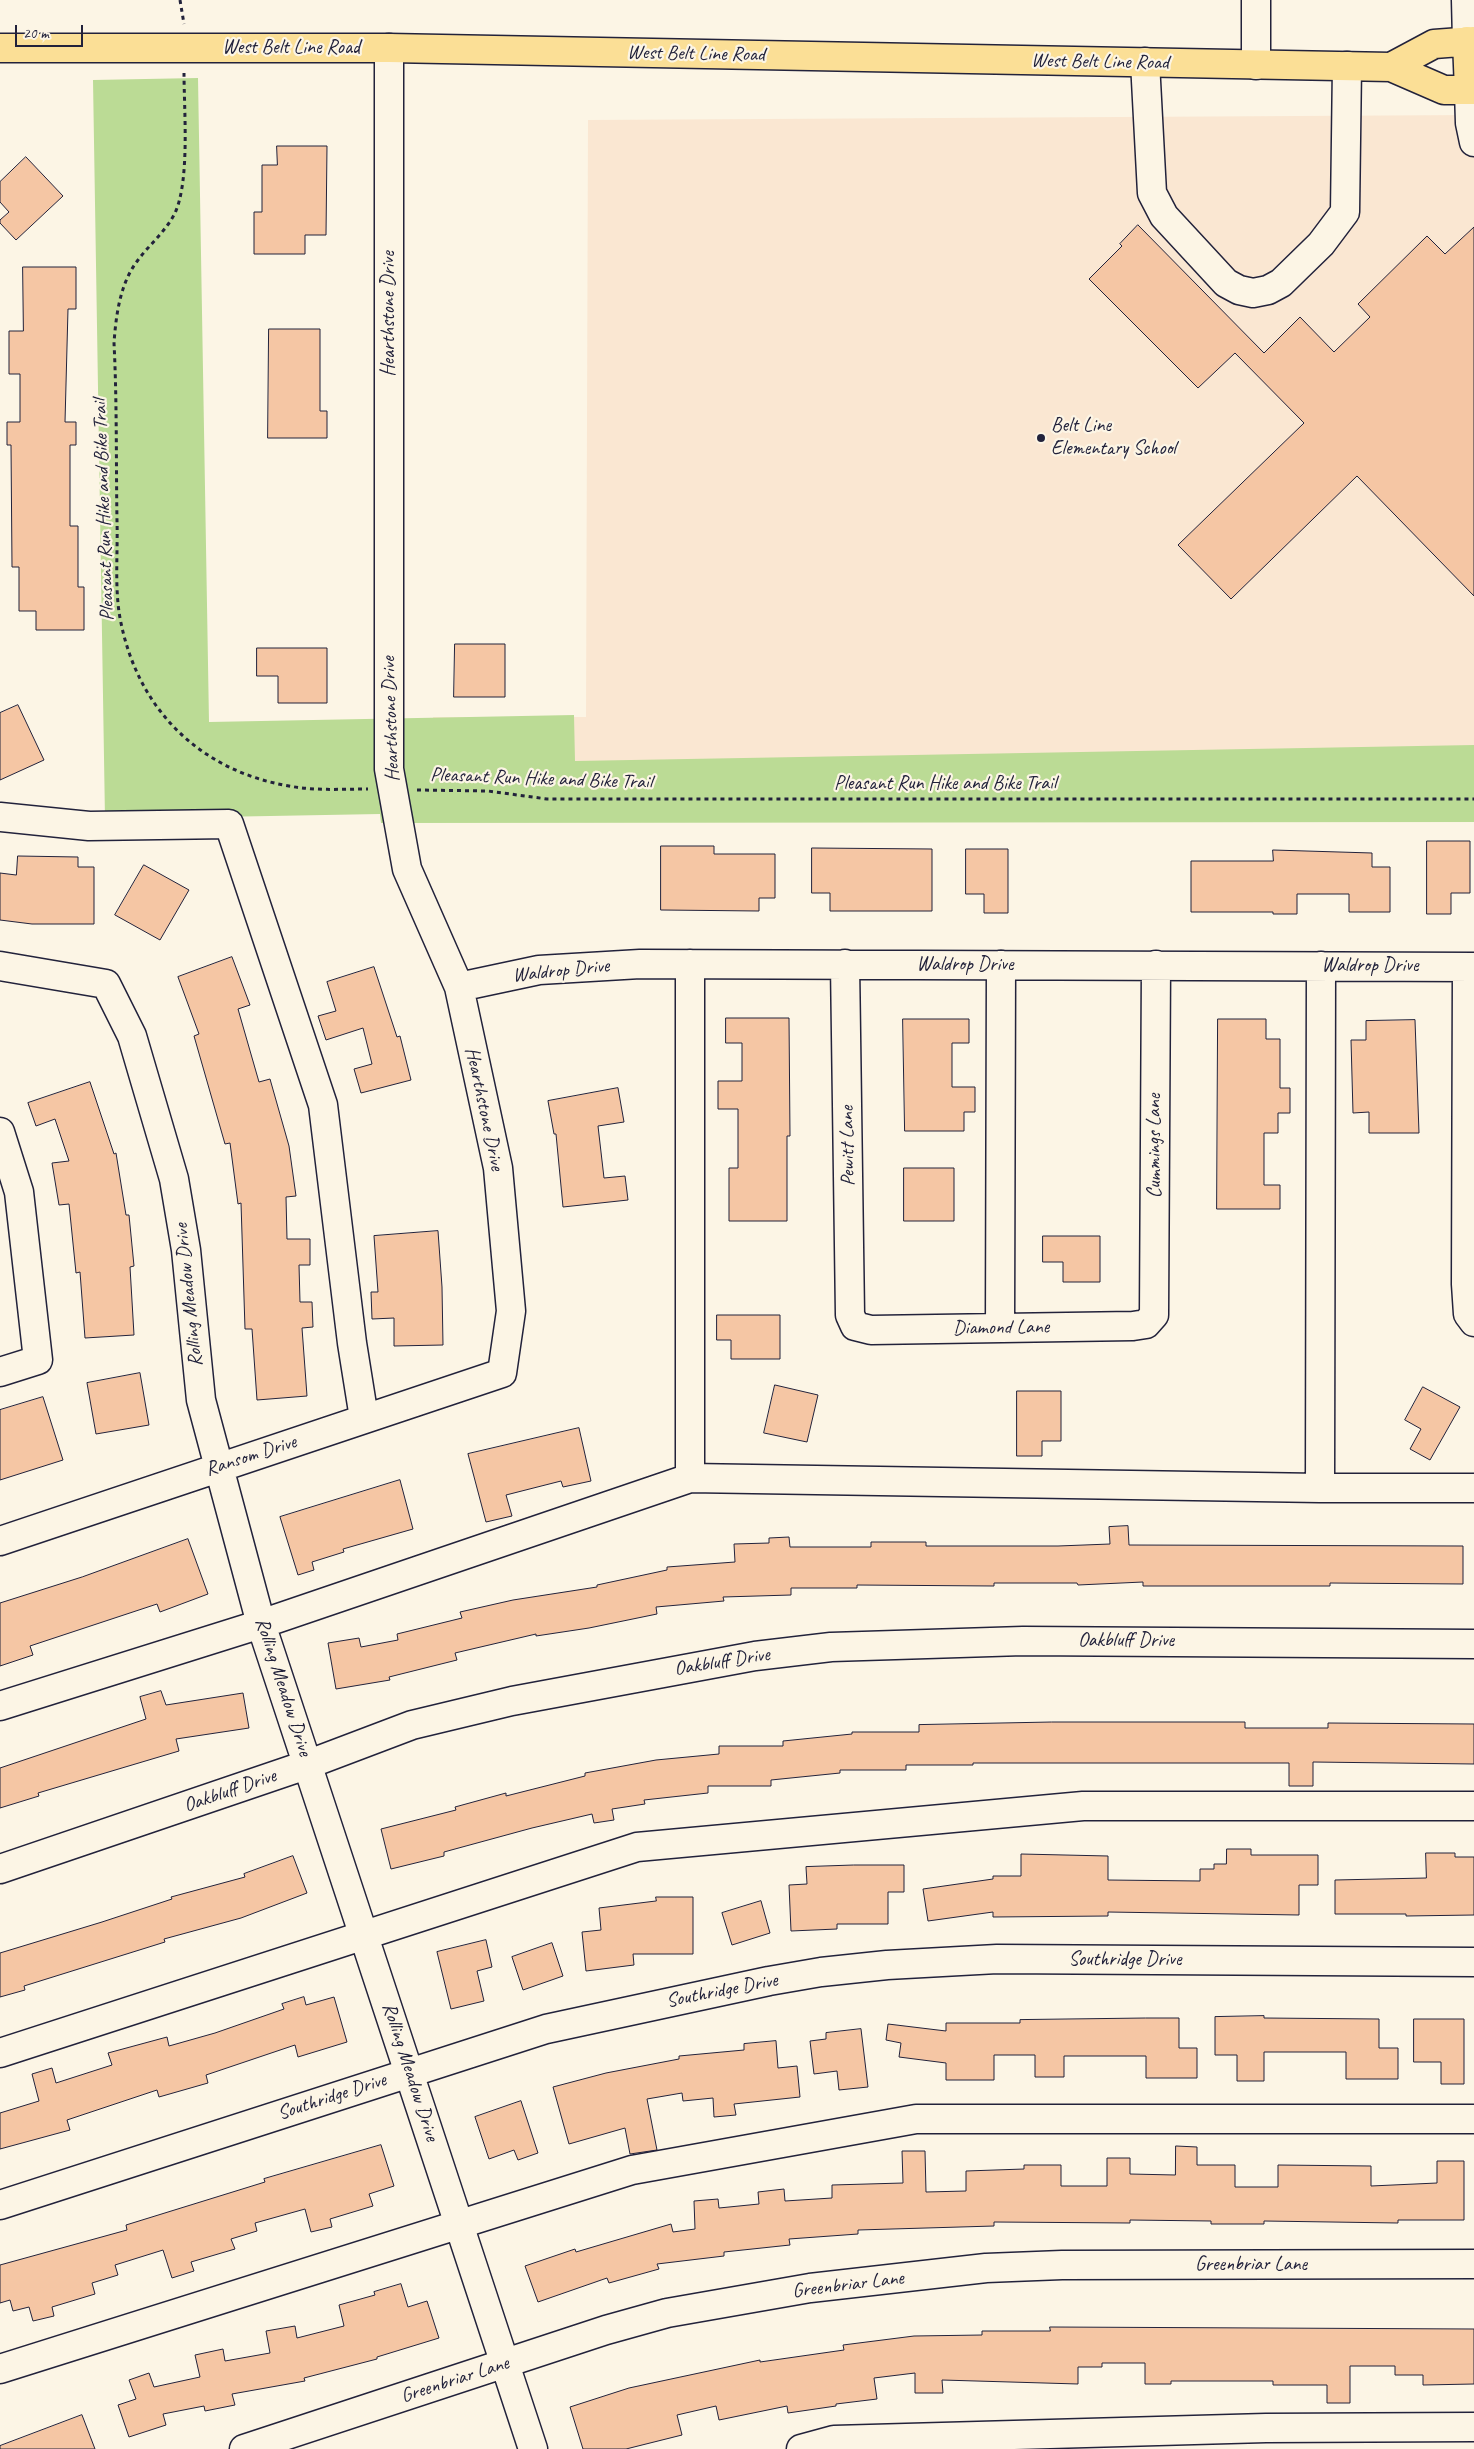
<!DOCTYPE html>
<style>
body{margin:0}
#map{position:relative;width:1474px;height:2449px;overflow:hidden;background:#fcf5e5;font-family:Caveat,sans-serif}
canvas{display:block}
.scale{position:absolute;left:15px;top:25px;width:68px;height:22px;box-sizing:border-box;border:2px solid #22223b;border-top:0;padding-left:6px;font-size:15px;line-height:18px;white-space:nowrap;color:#22223b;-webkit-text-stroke:4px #fcf5e5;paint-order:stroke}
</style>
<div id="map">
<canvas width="1474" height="2449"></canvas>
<div class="scale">20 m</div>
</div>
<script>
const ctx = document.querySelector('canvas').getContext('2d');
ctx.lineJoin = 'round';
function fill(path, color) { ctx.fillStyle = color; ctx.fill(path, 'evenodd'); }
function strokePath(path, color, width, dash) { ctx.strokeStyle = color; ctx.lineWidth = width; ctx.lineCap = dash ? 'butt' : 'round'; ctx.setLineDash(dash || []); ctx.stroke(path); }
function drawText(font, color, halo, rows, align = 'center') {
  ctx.font = font + ' Caveat,sans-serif'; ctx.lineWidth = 4.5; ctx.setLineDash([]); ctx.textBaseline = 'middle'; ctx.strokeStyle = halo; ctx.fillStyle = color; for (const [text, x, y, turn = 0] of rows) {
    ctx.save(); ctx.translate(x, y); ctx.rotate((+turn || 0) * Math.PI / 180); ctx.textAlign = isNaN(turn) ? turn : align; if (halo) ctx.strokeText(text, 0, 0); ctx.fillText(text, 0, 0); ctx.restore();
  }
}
const built = new Path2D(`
 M1474,115V783H430L433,717H586L588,120Z`);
const green = new Path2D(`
 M198,78L209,722L574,715L575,761L1474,745V822L381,823L380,814L105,819L93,80Z`);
const building = new Path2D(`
 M277,146H327L326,235H305V254H254V212H262V165H277Z
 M26,157L63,196L16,240L0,223V220L9,212L0,202V182Z
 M1138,225L1264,353L1300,317L1334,352L1370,317L1358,304L1427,236L1445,254L1474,227V596L1357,476L1231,599L1178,545L1304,423L1235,353L1198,388L1089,279L1122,246L1120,244Z
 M23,267H76V309H68L65,422H76V445H70V526H78V587H84V630H36V611H19V567H12L11,445H7V422H20V374H9V331H23Z
 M269,329H320V411H327V438H268Z
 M455,644H505V697H454Z
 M257,648H327V703H278V676H257Z
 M18,705L44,760L0,780V713Z
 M1427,841H1470V893H1451V914H1427Z
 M661,846H714V854H775V898H759V911L661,910Z
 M812,848L932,849V911H830V893H812Z
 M966,849H1008V913H984V894H966Z
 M1273,850L1372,853V867H1390V912H1349V894H1297V914H1273V912H1191V861H1273Z
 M18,856L78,857V867H94V924H32L0,920V873L16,875Z
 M144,865L189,890L160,940L115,915Z
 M232,957L250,1005L238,1009L259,1082L270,1079L289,1146L296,1196L286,1197L287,1239H310V1265H299L300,1302H312L313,1327L302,1328L307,1396L257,1400L252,1329H245L241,1203L238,1204L230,1143L225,1144L194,1036L199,1034L178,977Z
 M374,967L397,1037L400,1036L411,1080L361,1093L354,1069L372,1064L363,1028L326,1040L318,1016L336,1011L327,982Z
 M726,1018H789L790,1136H787V1221H729V1168H738V1109H718V1081H742V1043H726Z
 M903,1019H969V1043H952V1087H975V1112H964V1131H905Z
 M1218,1019H1266V1039H1280V1088H1290V1113H1278V1133H1264V1185H1280V1209H1217Z
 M1415,1020L1419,1133H1369V1112L1353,1113L1351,1040H1366V1021Z
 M90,1082L114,1154L116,1153L126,1215H129L134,1266L130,1267L134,1335L85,1338L80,1272L76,1273L69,1204L59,1205L52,1163L69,1161L55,1119L36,1126L28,1103Z
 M618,1088L624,1122L598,1126L604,1178L625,1176L628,1200L563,1207L556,1134H554L548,1101Z
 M904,1168H954V1221H904Z
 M438,1231L442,1287L443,1345L394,1346V1318L372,1319L371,1292H378L374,1236Z
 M1043,1236H1100V1282H1063V1262H1043Z
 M717,1315H780V1359H731V1340H717Z
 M140,1373L149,1425L96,1434L87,1383Z
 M775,1385L818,1395L807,1442L764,1433Z
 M1423,1387L1460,1407L1430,1460L1410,1449L1421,1429L1405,1420Z
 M1017,1391H1061V1441H1042V1456H1017Z
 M43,1397L63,1460L0,1480V1410Z
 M579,1428L591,1481L563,1487L561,1481L506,1495L512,1516L486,1522L468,1454Z
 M400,1480L413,1529L343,1549L344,1552L312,1562L314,1570L298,1575L280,1517Z
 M1128,1526L1129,1545L1463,1546V1584L1330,1583V1586H1143V1582L1078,1585L1077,1583H994V1586L857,1585V1588H791V1595L723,1597L724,1601L656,1607L657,1614L589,1628L536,1636V1634L455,1653L457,1660L389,1677L390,1680L336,1689L328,1643L359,1638L361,1647L398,1640L397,1634L462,1618L460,1612L513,1600L597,1587V1585L667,1570V1567L735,1562L734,1544L769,1543V1538L789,1537L790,1547H871V1542H926V1546H1058L1110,1544L1109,1527Z
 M188,1539L208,1594L160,1612L157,1604L30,1646L33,1655L0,1666V1603L82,1577Z
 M161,1691L166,1705L243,1693L249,1728L176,1739L179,1751L38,1793L39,1796L0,1808V1768L146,1719L140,1697Z
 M1052,1722H1245V1728H1328V1723L1474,1724V1764L1313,1762V1786H1289V1763H973V1765H906V1770H840V1773L771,1780V1786H708V1793L644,1800L645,1804L612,1809L614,1820L594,1823L592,1814L532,1828L444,1852V1856L391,1869L381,1829L456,1810L455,1807L506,1793V1796L585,1776V1773L656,1760L719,1754V1746H783V1741L852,1734V1732H919V1725Z
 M1227,1849H1251V1855H1318V1885H1299V1915L1108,1912V1916L993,1917V1912L928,1921L923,1889L993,1879V1876H1021V1854L1108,1856V1880L1200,1881V1869H1214V1864H1226Z
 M1426,1853H1455V1857H1474V1915L1406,1916V1914H1335V1880L1426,1878Z
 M293,1856L307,1893L241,1918L164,1939L165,1942L24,1986L25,1990L0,1997V1953L102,1922L172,1899L171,1897L245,1877L244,1874Z
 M854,1865H904V1892H888V1924H837V1929L791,1931L789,1885L807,1884L806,1867Z
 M656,1897H693V1954H633L634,1965L586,1971L582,1932L601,1930L599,1908L656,1901Z
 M761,1901L770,1933L732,1945L722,1913Z
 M486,1940L492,1967L477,1971L484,2001L451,2009L437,1952Z
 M552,1943L563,1976L523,1990L512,1957Z
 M304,1997L306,2005L334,1997L347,2042L298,2057L295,2045L206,2075L208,2083L159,2097L157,2090L67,2120L70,2130L0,2149V2113L39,2101L32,2074L52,2068L56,2083L112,2065L108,2053L167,2037L169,2046L215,2033L284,2009L282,2004Z
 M1264,2016V2018L1379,2019V2048H1398V2079H1346V2052H1264V2081H1237V2055H1215V2017Z
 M1146,2018H1179V2048H1197V2078H1146V2056H1064V2077H1035V2055H994V2080H946V2063L899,2057L901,2043L886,2040L888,2024L946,2031V2023H1020V2020Z
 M1414,2019H1464V2084H1441V2062H1414Z
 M861,2029L868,2087L839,2090L837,2071L814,2074L810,2041L826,2039V2033Z
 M776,2041L778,2068L797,2066L800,2097L734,2104L736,2115L714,2117L713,2098L683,2101L682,2093L647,2099L657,2150L630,2154L625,2128L569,2144L553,2087L606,2073L679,2059V2056L744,2050V2044Z
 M521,2101L538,2153L518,2160L514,2150L489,2159L475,2117Z
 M381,2145L394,2186L369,2194L373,2206L330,2219L332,2227L311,2232L305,2209L255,2223L257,2231L231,2239L235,2249L191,2262L194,2271L172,2278L163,2250L115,2265L118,2275L92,2283L95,2294L52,2307L54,2316L33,2321L29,2307L13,2311L10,2300L0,2303V2265L127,2230L126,2225L265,2182L264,2179Z
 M1176,2146L1197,2147V2165H1235V2187H1278V2165L1371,2166V2186L1437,2183V2161H1464V2220H1398V2223L1264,2221V2224H1211V2221L1130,2220V2223L994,2222V2226L858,2230V2234L789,2239L790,2245L724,2252V2256L657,2264L659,2269L609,2283L607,2278L538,2302L525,2266L575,2249L576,2252L671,2224L673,2232L695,2229L694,2201L718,2199L719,2208L759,2204L758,2192L784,2189L785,2201L832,2198V2185L903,2183L902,2151H925L926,2192L966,2191V2171L1024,2169V2165H1061V2186H1107V2158H1130V2174L1175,2175Z
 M401,2284L408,2307L427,2301L439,2338L377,2357V2359L304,2378L305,2381L232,2394L235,2405L205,2411L204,2406L163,2414L166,2425L129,2437L118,2405L136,2399L129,2380L149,2373L154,2387L200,2377L195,2355L223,2349L225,2361L270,2353L266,2331L295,2326L297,2338L344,2326L339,2305L375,2295L374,2292Z
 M1050,2327L1474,2329V2384L1423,2385V2375H1395V2366H1350V2403H1327V2385H1273V2381H1171V2384H1145V2363H1102V2367H1078V2384L942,2380L943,2393H915V2373L874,2378L877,2399L836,2404V2406L788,2413L787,2406L719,2420L716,2406L677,2415L682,2435L626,2449H583L570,2407L629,2388L760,2360V2362L844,2350L843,2345L914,2336L982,2335V2331H1050Z
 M82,2415L95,2449H0V2446Z`);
const path = new Path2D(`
 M180,0L184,24
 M184,73C184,110 190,180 175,213C166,231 150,244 138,260C120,283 116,315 114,343C117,402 116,462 117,521C118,554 114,591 121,623C139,711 201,771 289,786C315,791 342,789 368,789
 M417,790L488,791L547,799H1474`);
const minor = new Path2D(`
 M1466,0L1467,41
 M1145,62L1152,193L1164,216L1226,283L1239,290L1253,293L1268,290L1281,283L1321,244L1345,212L1347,66
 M1256,65V0
 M1469,90L1470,123L1474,142
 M0,817L89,826L229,824L323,1105L352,1343L364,1418
 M845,964L850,1315L855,1326L871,1330L1133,1326L1146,1324L1154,1315L1156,965
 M0,966L106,984L132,1036L174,1179L186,1250L201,1400L261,1624L533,2449
 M1321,966L1320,1488H1474
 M1467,967L1466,1284L1468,1314L1474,1322
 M459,987L539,970L640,964L1474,967
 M0,1132L19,1192L38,1360L0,1372
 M1000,1328L1001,965
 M690,1478L1320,1488
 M0,1541L502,1373L511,1311L498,1168L459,987L407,869L389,769V48
 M0,1706L261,1624L690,1478V964
 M0,1869L309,1764L412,1725L512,1701L755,1656L831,1647L1023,1641L1474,1644
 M0,2053L637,1847L1083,1806H1474
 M0,2205L546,2029L769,1981L821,1972L887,1965L997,1959L1474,1962
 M0,2369L632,2170L916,2119H1474
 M244,2449L606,2330L667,2313L810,2288L986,2268L1062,2265L1474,2264
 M801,2449L834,2440L1266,2428L1474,2427`);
const major = new Path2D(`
 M1467,41L1469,90
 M0,48H389L1391,67L1444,90H1474
 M1391,67L1434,44L1474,41`);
const markers = [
 [1041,438,5,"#22223b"]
];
const streetNames = [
 ["West Belt Line Road",291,48],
 ["West Belt Line Road",696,54,1],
 ["West Belt Line Road",1100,62,1],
 ["Hearthstone Drive",389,314,-90],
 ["Pleasant Run Hike and Bike Trail",104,510,-92],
 ["Hearthstone Drive",391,719,-92],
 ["Pleasant Run Hike and Bike Trail",541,779,2],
 ["Pleasant Run Hike and Bike Trail",945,784],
 ["Waldrop Drive",965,965],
 ["Waldrop Drive",1370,966],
 ["Waldrop Drive",561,971,-6],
 ["Hearthstone Drive",484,1109,78],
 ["Pewitt Lane",848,1146,-91],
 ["Cummings Lane",1155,1146,-90],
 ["Rolling Meadow Drive",189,1295,-96],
 ["Diamond Lane",1001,1328,-1],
 ["Ransom Drive",251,1456,-18],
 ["Oakbluff Drive",1126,1641],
 ["Oakbluff Drive",722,1662,-9],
 ["Rolling Meadow Drive",283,1687,72],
 ["Oakbluff Drive",230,1791,-19],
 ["Southridge Drive",1125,1960],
 ["Southridge Drive",722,1991,-11],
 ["Rolling Meadow Drive",410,2072,72],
 ["Southridge Drive",332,2097,-18],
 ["Greenbriar Lane",1251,2265],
 ["Greenbriar Lane",848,2285,-7],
 ["Greenbriar Lane",455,2380,-18]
];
const poiNames = [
 ["Belt Line",1051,426],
 ["Elementary School",1051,449]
];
fill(built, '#fae7d2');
fill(green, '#bbdb95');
fill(building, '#f5c6a4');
strokePath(building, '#22223b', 1);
strokePath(minor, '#22223b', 31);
strokePath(major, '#22223b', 31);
strokePath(path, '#22223b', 3, [4, 4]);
strokePath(minor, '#fcf5e5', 28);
strokePath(major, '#fbdf96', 28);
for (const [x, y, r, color] of markers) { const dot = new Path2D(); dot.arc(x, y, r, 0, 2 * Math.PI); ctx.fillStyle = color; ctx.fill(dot); strokePath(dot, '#fcf5e5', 2); }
drawText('20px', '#22223b', '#fcf5e5', streetNames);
drawText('20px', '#22223b', '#fcf5e5', poiNames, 'left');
</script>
